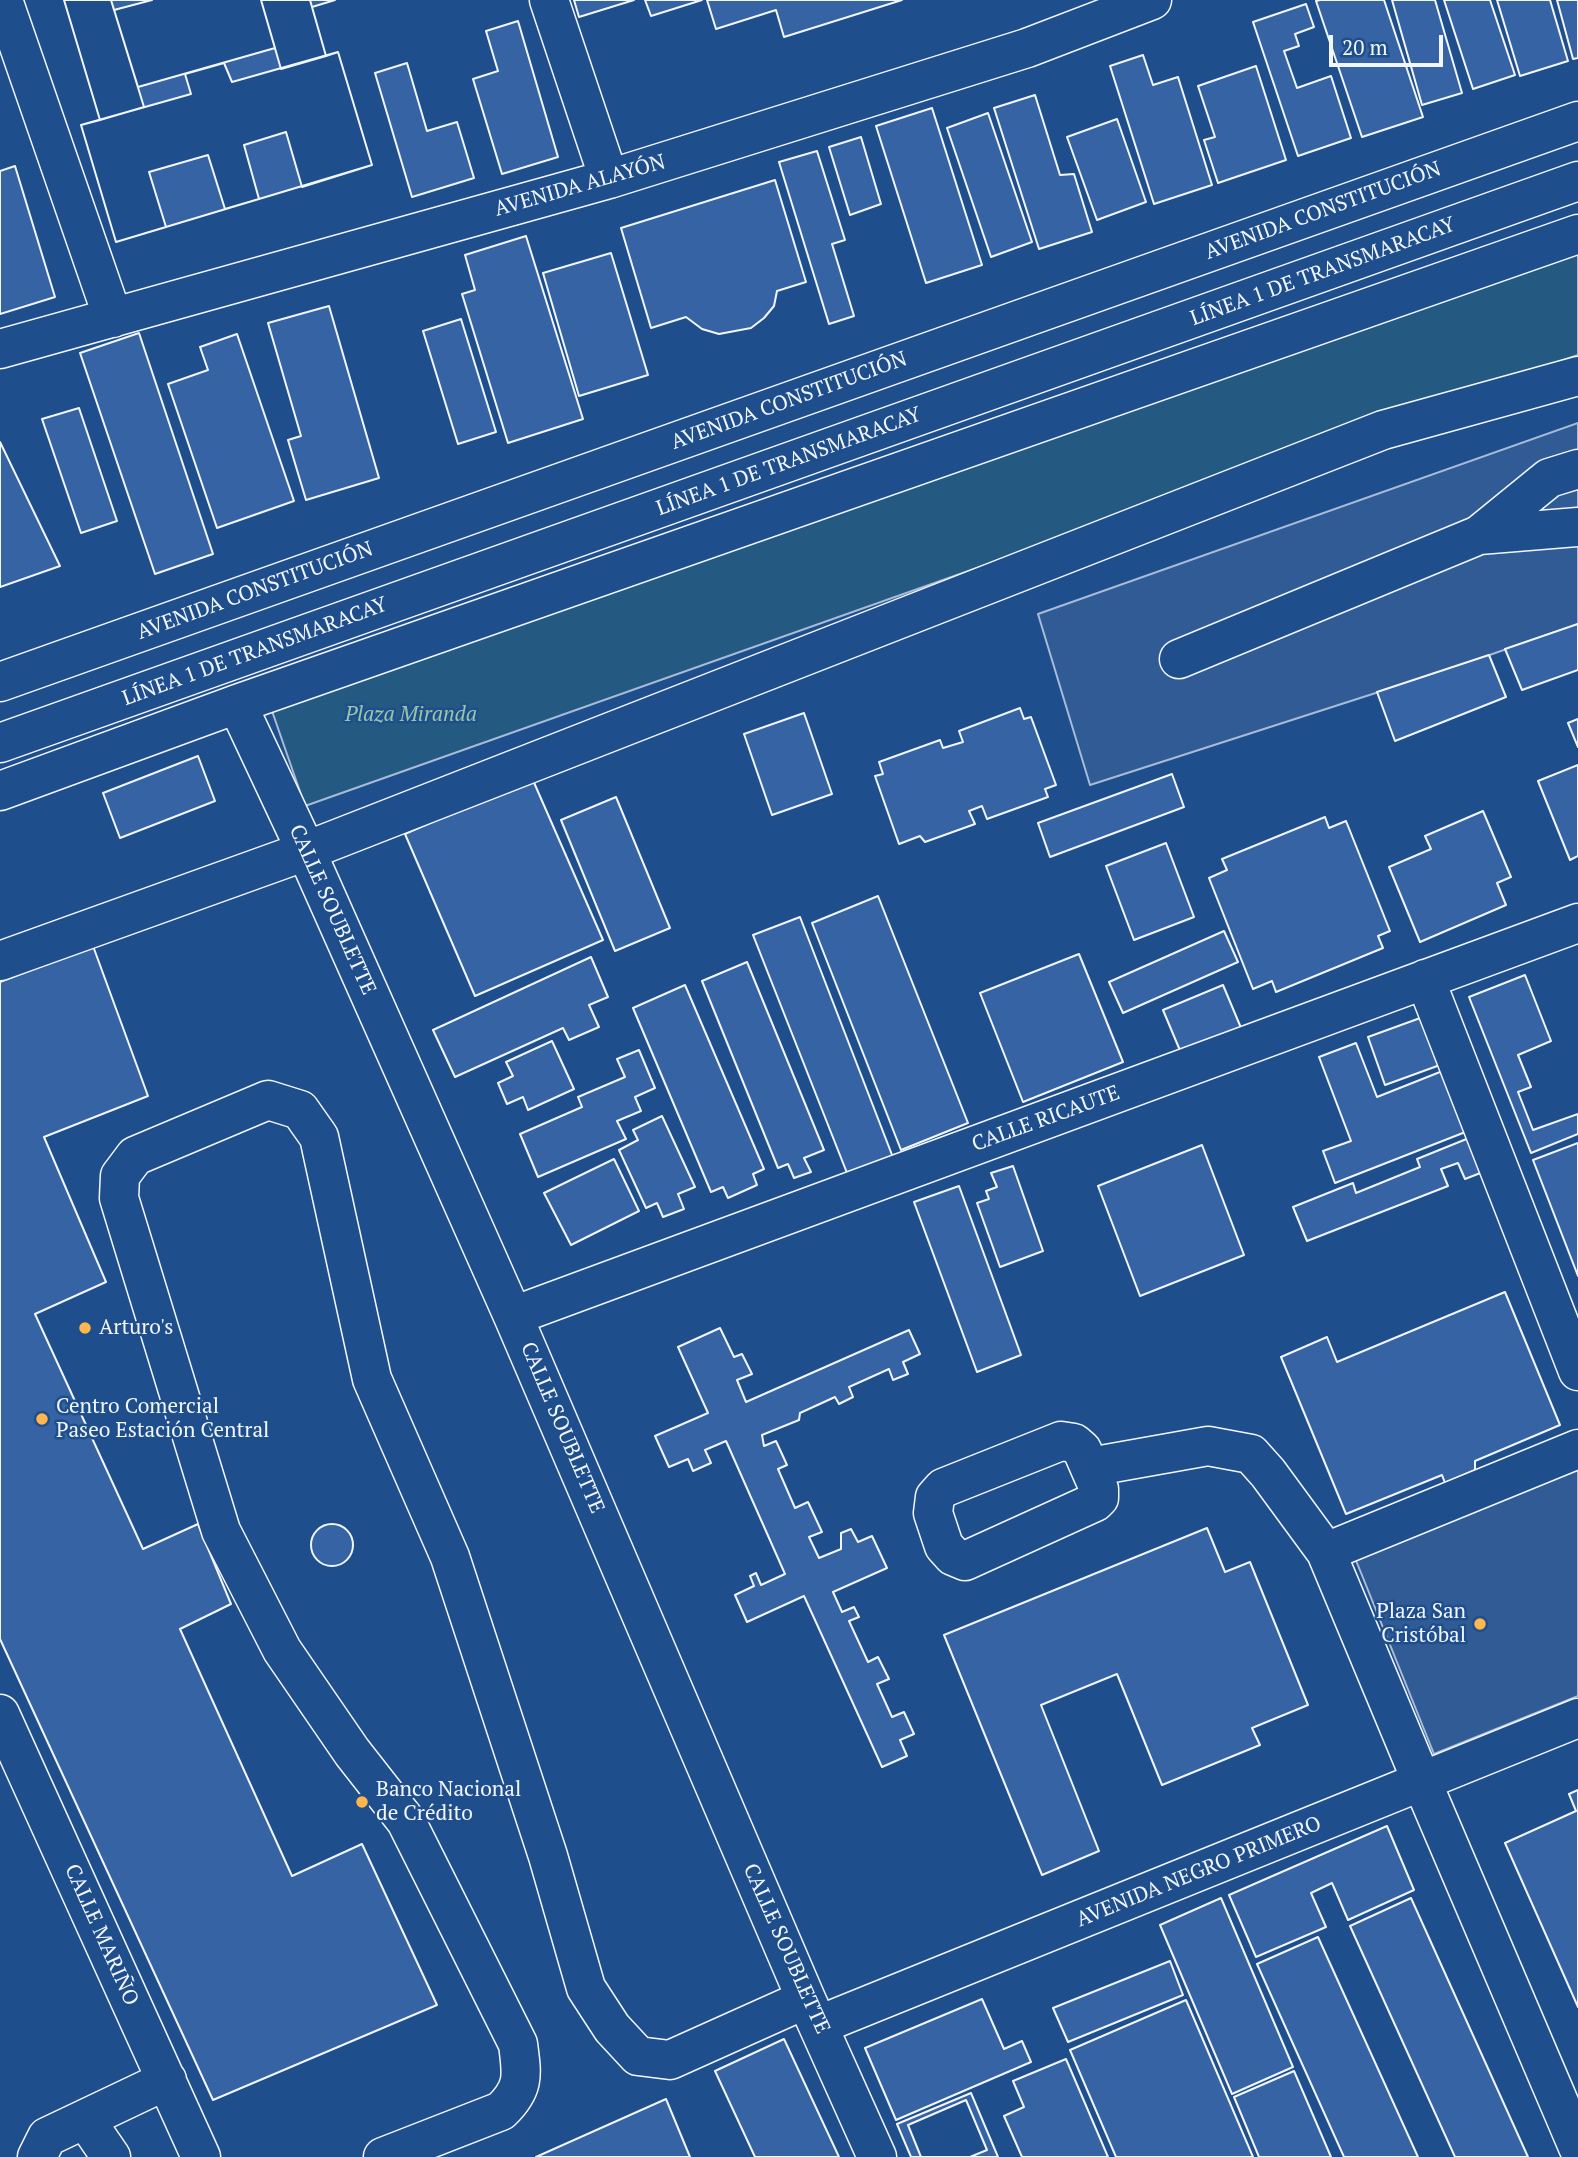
<!DOCTYPE html>
<meta charset="utf-8">
<style>
body{margin:0}
#map{position:relative;width:1578px;height:2157px;overflow:hidden;background:#1f4e8c;font-family:"PT Serif",serif}
canvas{display:block}
.scale{position:absolute;left:1329px;top:35px;width:114px;height:32px;box-sizing:border-box;border:4px solid #f2f6ff;border-top:0;padding-left:9px;font-size:21px;line-height:24px;white-space:nowrap;color:#f2f6ff;-webkit-text-stroke:5px #1f4e8c;paint-order:stroke}
</style>
<div id="map">
<canvas width="1578" height="2157"></canvas>
<div class="scale">20 m</div>
</div>
<script>
const ctx = document.querySelector('canvas').getContext('2d');
ctx.lineJoin = 'round';
function fill(path, color) { ctx.fillStyle = color; ctx.fill(path, 'evenodd'); }
function strokePath(path, color, width, dash) { ctx.strokeStyle = color; ctx.lineWidth = width; ctx.lineCap = dash ? 'butt' : 'round'; ctx.setLineDash(dash || []); ctx.stroke(path); }
function drawText(font, color, halo, rows, align = 'center') {
  ctx.font = font + ' "PT Serif",serif'; ctx.lineWidth = 5; ctx.setLineDash([]); ctx.textBaseline = 'middle'; ctx.strokeStyle = halo; ctx.fillStyle = color; for (const [text, x, y, turn = 0] of rows) {
    ctx.save(); ctx.translate(x, y); ctx.rotate((+turn || 0) * Math.PI / 180); ctx.textAlign = isNaN(turn) ? turn : align; if (halo) ctx.strokeText(text, 0, 0); ctx.fillText(text, 0, 0); ctx.restore();
  }
}
const green = new Path2D(`
 M1578,250V355L305,806L272,711Z`);
const parking = new Path2D(`
 M1578,423V624L1444,671L1090,785L1038,614Z
 M1578,1462V1696L1434,1754L1353,1553Z`);
const building = new Path2D(`
 M64,0H111L138,87L275,48L261,0H335L312,7L326,56L338,52L372,165L116,242L81,125L100,120Z
 M64,0H111L144,107L100,120Z
 M111,0H152L114,10Z
 M261,0H310L326,56L281,69Z
 M574,0H634L579,17Z
 M645,0H702L651,16Z
 M707,0H902L784,37L776,10L716,29Z
 M1320,0H1384L1423,117L1362,137L1316,1Z
 M1392,0H1435L1462,93L1422,105Z
 M1444,0H1490L1515,75L1473,89Z
 M1497,0H1550L1568,61L1520,76Z
 M1557,0H1578V58L1573,59Z
 M1306,4L1314,27L1295,34L1299,46L1284,51L1297,88L1331,76L1351,138L1298,156L1253,22Z
 M518,21L558,157L502,174L473,79L498,71L486,31Z
 M338,52L372,165L302,187L286,132L244,145L259,199L225,209L208,155L149,172L166,227L116,242L81,125L191,94L185,74L224,63L232,82Z
 M1143,55L1153,85L1178,77L1212,185L1154,204L1110,66Z
 M407,63L427,131L457,122L474,178L412,197L375,73Z
 M1256,66L1286,160L1218,183L1204,140L1215,137L1198,86Z
 M1035,95L1060,175L1074,174L1092,232L1039,249L994,108Z
 M932,108L982,265L926,283L876,126Z
 M988,113L1032,242L991,257L947,128Z
 M1117,119L1146,202L1097,220L1067,137Z
 M861,137L881,204L850,215L829,147Z
 M817,151L845,240L832,244L854,316L829,324L779,162Z
 M15,166L55,297L0,314V171Z
 M775,180L806,282L777,291L774,306L764,318L751,328L719,334L702,329L686,317L651,328L621,228Z
 M526,236L583,419L508,443L462,294L475,290L465,255Z
 M611,253L648,375L579,396L543,273Z
 M329,306L379,478L306,500L288,440L301,436L268,323Z
 M461,319L496,432L458,444L423,331Z
 M139,333L213,554L155,574L80,353Z
 M237,334L294,501L217,528L168,384L208,370L200,347Z
 M79,408L117,521L81,533L42,419Z
 M0,442L60,566L0,587Z
 M1578,624V670L1522,690L1505,649Z
 M1489,655L1506,697L1395,741L1377,692Z
 M1020,708L1024,719L1031,717L1056,785L1045,789L1048,797L987,819L982,806L969,811L975,824L925,842L920,836L899,844L875,776L883,774L879,762L940,740L943,748L963,742L959,731Z
 M804,713L832,794L772,815L744,734Z
 M1578,719V747L1568,723Z
 M198,756L215,801L120,838L103,793Z
 M1578,765V856L1570,860L1538,781Z
 M1172,774L1184,807L1050,857L1038,823Z
 M532,778L603,940L475,996L405,834Z
 M616,797L670,928L615,951L561,820Z
 M1483,811L1511,877L1497,883L1506,905L1420,942L1389,867L1431,849L1425,836Z
 M1325,817L1329,828L1346,821L1390,931L1378,936L1383,948L1276,992L1272,981L1253,989L1209,878L1227,870L1222,859Z
 M1166,843L1194,917L1134,940L1106,866Z
 M878,896L968,1123L901,1150L812,923Z
 M800,917L894,1160L849,1178L753,935Z
 M1224,931L1238,962L1123,1013L1109,982Z
 M93,946L148,1096L44,1137L106,1282L35,1314L143,1549L198,1524L231,1604L180,1629L292,1876L362,1844L437,2005L213,2100L0,1639V982Z
 M1079,954L1123,1062L1023,1102L980,993Z
 M591,957L608,997L589,1005L599,1027L569,1040L563,1028L455,1077L433,1030Z
 M747,962L824,1150L804,1158L811,1172L794,1178L788,1164L778,1168L702,981Z
 M1525,975L1551,1041L1518,1055L1531,1087L1518,1092L1533,1130L1578,1114V1134L1531,1153L1469,997Z
 M685,985L764,1169L753,1174L757,1185L728,1198L723,1187L711,1192L633,1008Z
 M1223,985L1244,1035L1184,1060L1163,1010Z
 M1423,1017L1440,1065L1385,1085L1368,1037Z
 M552,1041L574,1089L528,1110L523,1097L507,1104L498,1083L513,1076L506,1062Z
 M1356,1043L1377,1097L1445,1070L1468,1131L1335,1183L1323,1151L1351,1141L1319,1057Z
 M639,1050L655,1088L635,1097L641,1111L617,1121L626,1139L538,1177L520,1134L582,1107L578,1097L625,1077L617,1059Z
 M662,1116L695,1187L678,1194L684,1209L663,1217L657,1203L646,1208L619,1150L638,1140L633,1130Z
 M1469,1138L1483,1172L1465,1179L1458,1163L1441,1169L1448,1186L1307,1241L1293,1207L1353,1183L1356,1193L1420,1167L1417,1159Z
 M1578,1143V1276L1533,1160Z
 M1202,1145L1244,1255L1140,1296L1098,1186Z
 M614,1159L639,1211L571,1245L544,1193Z
 M1013,1166L1043,1251L1000,1267L977,1203L989,1199L986,1191L997,1187L991,1173Z
 M959,1186L1021,1355L977,1372L914,1202Z
 M1505,1292L1560,1425L1475,1461V1470L1445,1483L1442,1475L1346,1514L1281,1357L1327,1337L1337,1362Z
 M720,1328L734,1357L742,1354L752,1374L737,1380L746,1402L909,1330L920,1354L903,1362L908,1374L893,1380L889,1369L849,1387L853,1397L839,1404L835,1397L800,1413L799,1420L762,1435L764,1446L776,1441L787,1465L778,1469L795,1508L808,1502L822,1532L809,1537L819,1558L841,1549V1533L851,1529L858,1542L872,1536L887,1568L833,1592L842,1612L854,1607L859,1617L849,1621L868,1662L878,1657L889,1679L877,1684L892,1717L904,1712L914,1734L900,1740L907,1756L882,1767L804,1596L747,1622L735,1595L754,1586L750,1576L756,1573L761,1585L785,1574L726,1441L705,1450L711,1463L693,1471L688,1459L669,1467L655,1436L708,1413L678,1347Z
 M311 1545a21 21 0 1 1 42 0a21 21 0 1 1-42 0Z
 M1207,1528L1225,1572L1250,1562L1308,1705L1252,1728L1260,1745L1162,1785L1117,1674L1041,1705L1099,1851L1042,1875L944,1635Z
 M1578,1790V2007L1505,1843L1576,1811L1569,1794Z
 M1387,1826L1414,1890L1348,1920L1332,1883L1311,1893L1326,1927L1256,1957L1229,1895Z
 M1221,1898L1293,2067L1232,2094L1160,1925Z
 M1411,1898L1528,2157H1455L1350,1926Z
 M1318,1937L1418,2157H1344L1257,1964Z
 M1170,1961L1183,1995L1068,2042L1053,2008Z
 M982,1999L1004,2049L1022,2041L1031,2062L896,2120L865,2048Z
 M1186,2000L1253,2157H1116L1070,2050Z
 M784,2039L839,2157H755L715,2071Z
 M1066,2059L1108,2157H1022L1004,2116L1024,2107L1013,2081Z
 M1294,2071L1331,2157H1259L1234,2097Z
 M971,2093L998,2157H911L897,2124Z
 M666,2099L690,2157H536Z
 M966,2100L987,2150L970,2157H921L908,2125Z`);
const minor = new Path2D(`
 M3,0L113,318
 M549,0L609,179
 M0,349L609,179L1027,48L1152,0
 M1479,535L1578,527
 M1179,659L1479,535L1549,478L1578,469
 M0,682L1578,121
 M237,704L306,851L513,1316L806,1999L877,2157
 M0,743L1578,181
 M0,791L237,704L1578,234
 M0,961L306,851L1383,430L1578,376
 M1425,979L1578,1371
 M513,1316L1578,923
 M1061,1441L1074,1443L1082,1450L1099,1489V1498L1095,1502L965,1561L953,1556L944,1546L933,1513L935,1497L943,1488Z
 M1578,1449L1326,1552L1422,1782L1578,2147
 M1090,1467L1208,1446L1251,1454L1268,1473L1326,1552
 M0,1714L201,2157
 M819,2025L1578,1718
 M85,2119L111,2157
 M37,2157L47,2137L167,2080
 M383,2157L501,2111C525,2088 522,2075 518,2044L406,1821L352,1752L282,1650L221,1531L119,1198L120,1176L135,1156L268,1100L300,1110L319,1137L372,1379L450,1557L548,1856L586,1988L612,2028L638,2056L670,2060L806,1999`);
const markers = [
 [85,1328,7,"#ffb74d"],
 [42,1419,7,"#ffb74d"],
 [1480,1624,7,"#ffb74d"],
 [362,1802,7,"#ffb74d"]
];
const streetNames = [
 ["AVENIDA ALAYÓN",580,186,-16],
 ["AVENIDA CONSTITUCIÓN",1323,211,-20],
 ["LÍNEA 1 DE TRANSMARACAY",1323,272,-20],
 ["AVENIDA CONSTITUCIÓN",789,401,-20],
 ["LÍNEA 1 DE TRANSMARACAY",789,462,-20],
 ["AVENIDA CONSTITUCIÓN",255,591,-20],
 ["LÍNEA 1 DE TRANSMARACAY",255,652,-20],
 ["CALLE SOUBLETTE",332,910,66],
 ["CALLE RICAUTE",1046,1119,-20],
 ["CALLE SOUBLETTE",562,1428,67],
 ["AVENIDA NEGRO PRIMERO",1199,1872,-22],
 ["CALLE MARIÑO",101,1935,66],
 ["CALLE SOUBLETTE",786,1949,66]
];
const parkNames = [
 ["Plaza Miranda",411,715]
];
const poiNames = [
 ["Arturo's",99,1328],
 ["Centro Comercial",56,1407],
 ["Paseo Estación Central",56,1431],
 ["Plaza San",1466,1612,"right"],
 ["Cristóbal",1466,1636,"right"],
 ["Banco Nacional",376,1790],
 ["de Crédito",376,1814]
];
fill(green, '#245a82');
strokePath(green, '#a8bbd7', 2);
fill(parking, '#305b95');
strokePath(parking, '#a8bbd7', 2);
fill(building, '#3563a3');
strokePath(building, '#f2f6ff', 2);
strokePath(minor, '#f2f6ff', 41);
strokePath(minor, '#1f4e8c', 38);
for (const [x, y, r, color] of markers) { const dot = new Path2D(); dot.arc(x, y, r, 0, 2 * Math.PI); ctx.fillStyle = color; ctx.fill(dot); strokePath(dot, '#1f4e8c', 2.5); }
drawText('21px', '#f2f6ff', '#1f4e8c', streetNames);
drawText('italic 21px', '#97c8a6', '#1f4e8c', parkNames);
drawText('21px', '#f2f6ff', '#1f4e8c', poiNames, 'left');
</script>
